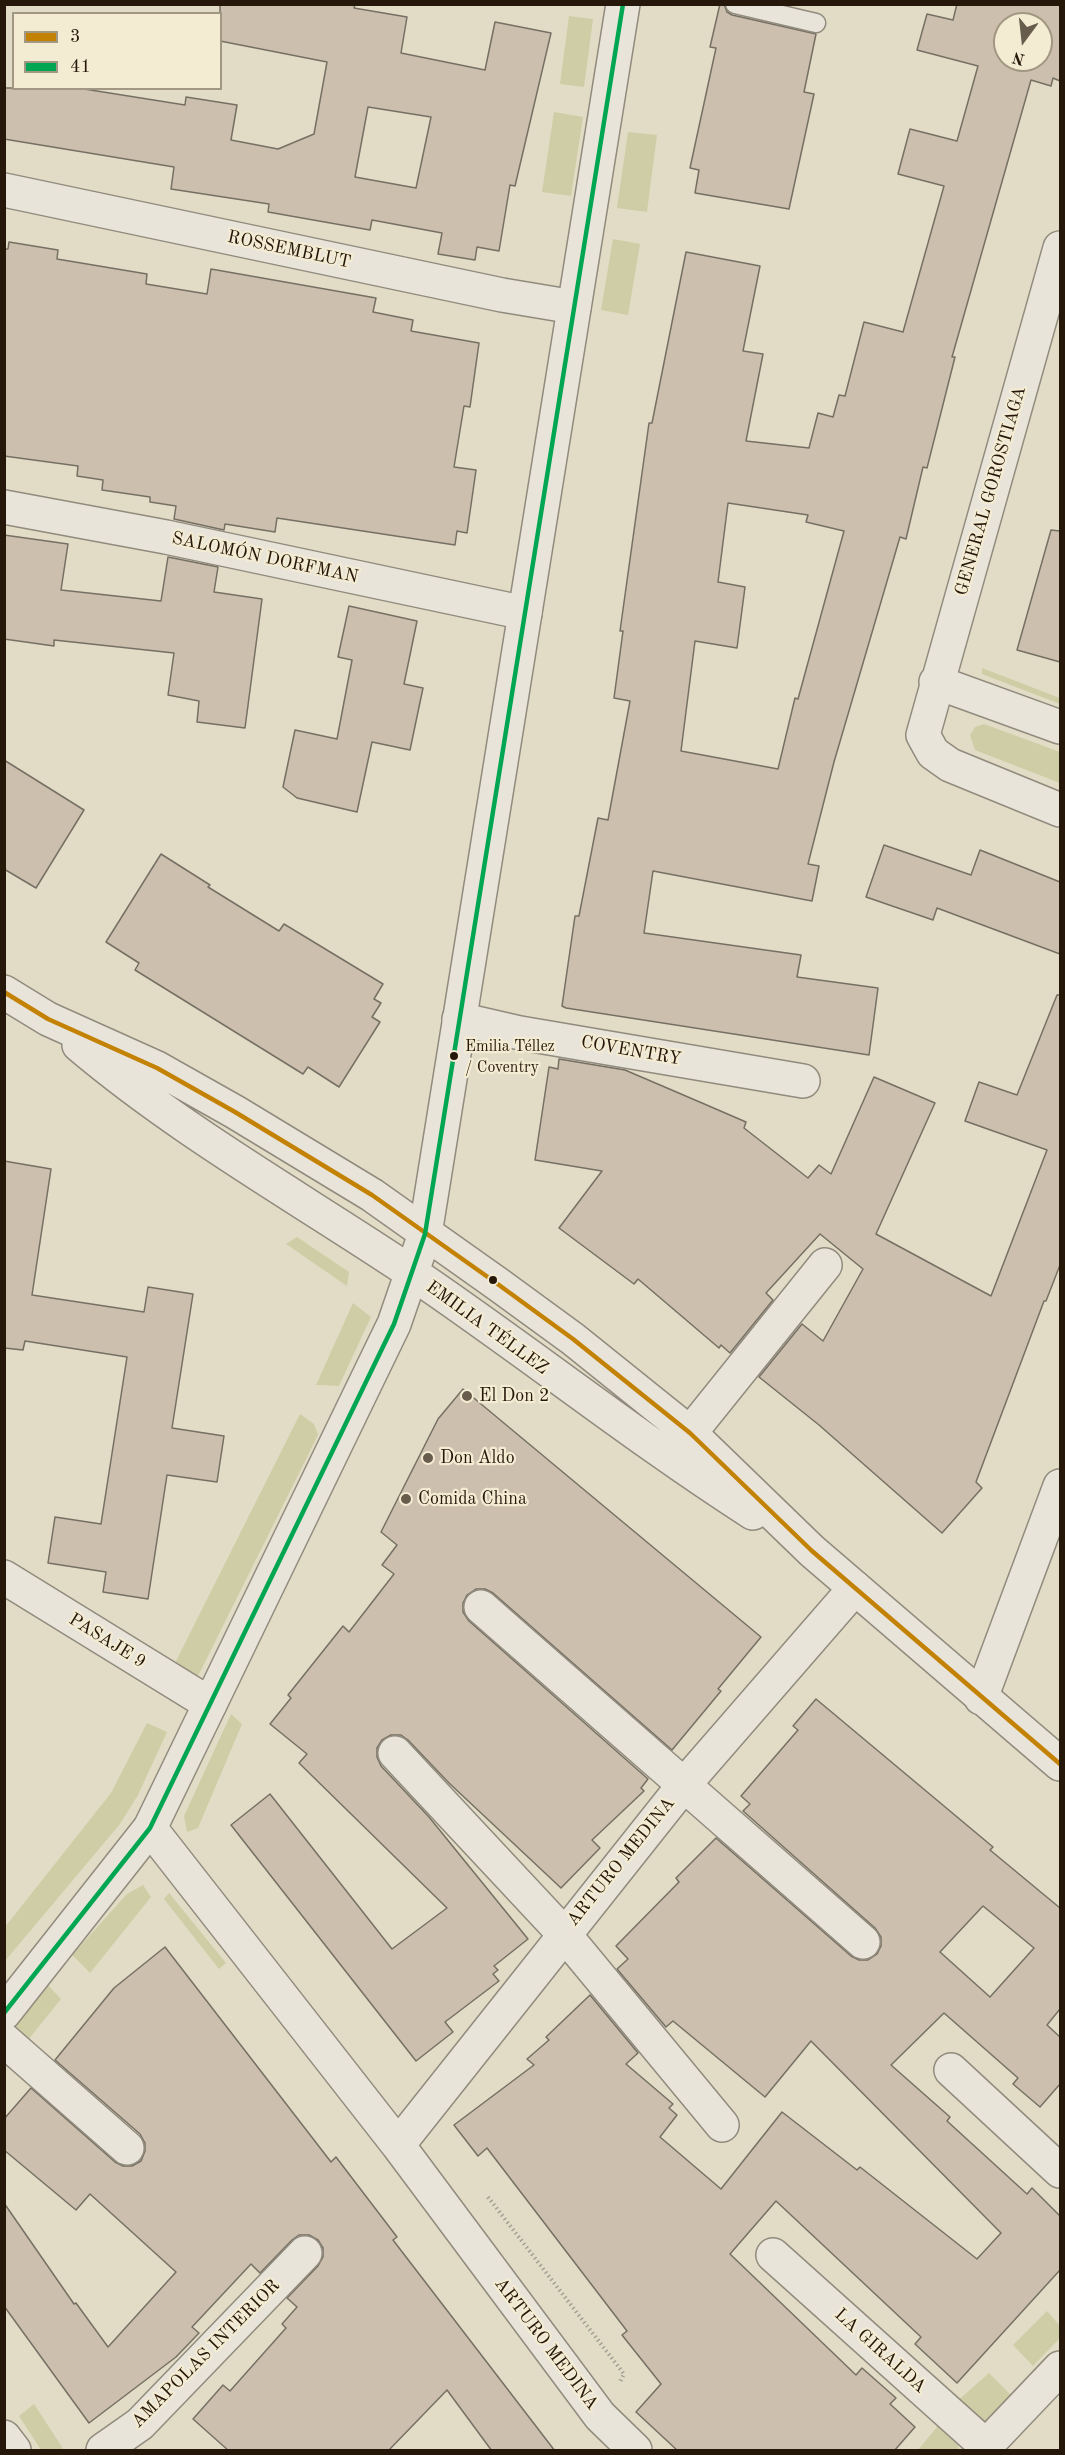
<!DOCTYPE html>
<meta charset="utf-8">
<style>
body{margin:0}
#map{position:relative;width:1065px;height:2455px;overflow:hidden;background:#e2dcc6;font-family:"Old Standard TT",serif}
canvas{display:block}
.frame{position:absolute;inset:0;border:6px solid #26170b;pointer-events:none}
.legend{position:absolute;left:12px;top:12px;width:210px;height:78px;box-sizing:border-box;background:#f4ecd2;border:2px solid #a29782;margin:0;padding:8px 10px;list-style:none;font-size:18px;color:#26170b}
.legend li{display:flex;align-items:center;gap:12px;height:30px}
.legend b{width:30px;border:2px solid #a29782}
.north{position:absolute;left:993px;top:12px;width:60px;height:60px;box-sizing:border-box;background:#f4ecd2;border:2px solid #a29782;border-radius:50%;rotate:195deg;font-size:16px;font-weight:700;line-height:24px;text-align:center;color:#26170b}
.north::after{content:'';display:block;margin:auto;width:21px;height:27px;background:#685c4c;clip-path:polygon(50% 0,100% 100%,50% 72%,0 100%)}
</style>
<div id="map">
<canvas width="1065" height="2455"></canvas>
<div class="frame"></div>
<ul class="legend">
<li><b style="height:8px;background:#c38203"></b>3</li>
<li><b style="height:8px;background:#00a651"></b>41</li>
</ul>
<div class="north">N</div>
</div>
<script>
const ctx = document.querySelector('canvas').getContext('2d');
ctx.lineJoin = 'round';
function fill(path, color) { ctx.fillStyle = color; ctx.fill(path, 'evenodd'); }
function strokePath(path, color, width, dash) { ctx.strokeStyle = color; ctx.lineWidth = width; ctx.lineCap = dash ? 'butt' : 'round'; ctx.setLineDash(dash || []); ctx.stroke(path); }
function drawText(font, color, halo, rows, align = 'center') {
  ctx.font = font + ' "Old Standard TT",serif'; ctx.lineWidth = 4.5; ctx.setLineDash([]); ctx.textBaseline = 'middle'; ctx.strokeStyle = halo; ctx.fillStyle = color; for (const [text, x, y, turn = 0] of rows) {
    ctx.save(); ctx.translate(x, y); ctx.rotate((+turn || 0) * Math.PI / 180); ctx.textAlign = isNaN(turn) ? turn : align; if (halo) ctx.strokeText(text, 0, 0); ctx.fillText(text, 0, 0); ctx.restore();
  }
}
const green = new Path2D(`
 M569,16L593,19L584,87L560,84Z
 M554,112L583,117L571,196L542,192Z
 M628,132L657,135L647,212L617,208Z
 M613,239L640,244L628,315L601,310Z
 M982,668L1060,698V704L982,674Z
 M984,724L1060,752V783L975,750L970,735L975,727Z
 M297,1237L349,1272L347,1286L286,1244Z
 M353,1303L371,1317L339,1386L316,1385Z
 M300,1414L314,1424L318,1435L198,1676L173,1667Z
 M231,1714L242,1724L198,1828L187,1832L184,1816Z
 M147,1723L167,1732L138,1795L120,1824L5,1961V1927L111,1793Z
 M143,1885L151,1897L90,1973L72,1955L127,1894Z
 M169,1893L226,1963L219,1969L164,1899Z
 M47,1984L61,1999L24,2045L10,2032Z
 M1047,2311L1060,2326V2338L1033,2366L1013,2345Z
 M989,2373L1012,2396L984,2424L955,2403Z
 M34,2404L64,2450H41L19,2416Z
 M941,2422L956,2439L959,2450H918Z`);
const building = new Path2D(`
 M220,4H355L354,8L407,17L401,53L485,70L495,22L551,33L515,186L510,185L499,251L477,247L475,260L438,254L442,233L372,220L370,230L268,212L269,204L171,189L174,167L4,139V88H78L185,105L186,97L237,105L231,140L278,149L314,134L327,62L220,41ZM368,107L431,117L416,188L355,177Z
 M720,4H724L727,12L732,15L816,34L804,92L814,94L789,209L695,193L699,170L690,168L716,48L710,47Z
 M957,4H1060V81L1053,78L1051,86L1031,80L952,357H955L927,468L923,467L906,539L900,537L834,762L808,864L819,866L812,901L653,871L644,933L801,955L797,977L878,988L869,1055L566,1008L562,1006L575,916H579L598,818L608,820L630,701L614,698L623,631H620L649,423H652L686,252L760,266L743,351L763,354L746,441L809,448L818,413L833,417L839,395L845,396L864,322L903,332L944,186L898,174L910,129L957,141L978,66L917,50L927,14L953,20ZM1005,24H1041V60H1005ZM728,503L808,515L806,522L844,531L798,699L795,698L778,769L681,751L695,641L737,648L745,587L718,582Z
 M9,242L58,250L57,259L147,274L146,284L207,294L211,269L376,298L373,312L413,320L411,331L479,343L470,407L464,406L454,467L476,470L467,533L457,531L455,545L277,518L275,532L225,524L224,530L174,519L176,506L150,502V497L102,490L103,480L77,476L78,466L4,456V249H8Z
 M1051,530L1060,531V662L1017,650Z
 M4,535L68,544L61,590L161,601L168,557L218,567L214,592L262,599L245,728L197,722L199,701L168,695L174,653L54,640V646L4,639Z
 M349,606L417,621L404,684L423,688L410,750L372,742L357,812L297,798L283,787L295,730L337,739L352,660L338,657Z
 M4,760L84,810L36,888L4,869Z
 M884,845L971,875L980,850L1060,882V954L937,908L933,920L866,897Z
 M161,854L210,885L208,887L279,931L284,924L383,984L374,999L381,1003L372,1017L380,1022L339,1087L308,1067L303,1074L135,970L139,963L106,942Z
 M1057,995H1060V1265L1046,1301H1044L976,1482L982,1488L942,1533L819,1425L759,1377L802,1324L823,1341L863,1269L820,1234L766,1293L773,1300L730,1353L721,1345L719,1348L638,1279L634,1284L559,1228L602,1171L535,1160L549,1067L558,1069L559,1059L625,1070L702,1103L746,1122L744,1128L808,1178L819,1165L831,1174L874,1077L935,1103L876,1234L991,1296L1047,1150L965,1121L979,1082L1017,1095Z
 M4,1161L51,1169L32,1295L144,1312L148,1287L193,1294L172,1428L224,1436L217,1482L167,1475L148,1599L103,1592L106,1572L48,1563L55,1517L101,1524L127,1357L25,1341L23,1350L4,1348Z
 M463,1389L761,1637L718,1689L721,1691L672,1750L493,1593L485,1589H476L467,1595L463,1603V1612L469,1621L648,1779L641,1788L644,1791L592,1840L600,1848L561,1888L449,1783L408,1740L401,1735H391L382,1740L377,1748V1757L381,1766L429,1817L528,1939L494,1966L498,1970L493,1974L499,1981L445,2022L453,2032L416,2061L231,1825L270,1794L392,1949L447,1908L299,1763L307,1754L270,1724L291,1698L288,1695L343,1626L349,1632L394,1574L382,1565L397,1545L381,1532L438,1419Z
 M816,1699L993,1847L990,1850L1060,1908V2009L1047,2025L1060,2037V2084L1040,2107L1013,2084L1018,2078L944,2013L891,2065L950,2117L947,2121L1027,2194L1032,2188L1060,2216V2270L957,2383L915,2344L921,2337L776,2201L730,2254L856,2375L862,2368L896,2398L890,2404L915,2427L894,2451H678L636,2412L661,2384L622,2335L627,2331L487,2148L478,2156L454,2125L534,2065L527,2059L549,2040L546,2037L590,1995L638,2053L626,2064L673,2104L669,2108L677,2115L660,2137L721,2189L782,2112L857,2170L860,2167L977,2259L1001,2233L811,2041L765,2097L673,2021L666,2027L617,1969L628,1959L616,1946L679,1882L676,1878L716,1838L851,1956L859,1960H868L877,1954L881,1946V1937L875,1928L743,1811L750,1804L741,1796L798,1730L793,1726ZM983,1906L1034,1948L990,1997L940,1952Z
 M165,1947L331,2162L336,2157L397,2237L393,2240L555,2451H492L447,2390L388,2451H229L193,2419L223,2385L230,2391L286,2328L282,2324L297,2307L287,2298L318,2266L323,2257V2248L318,2240L309,2235H299L292,2240L260,2273L251,2264L192,2327L199,2333L176,2357L89,2423L4,2306V2203L74,2304L76,2303L108,2347L176,2272L90,2194L76,2210L4,2150V2119L31,2088L115,2162L123,2166H132L141,2161L145,2151V2143L140,2134L55,2060L114,1988Z`);
const path = new Path2D(`
 M488,2197L624,2374L620,2382`);
const service = new Path2D(`
 M735,4L816,23`);
const minor = new Path2D(`
 M4,190L502,295L574,307
 M1060,248L923,735L933,753L950,765L1060,810
 M4,507L166,537L525,613
 M936,682L1060,727
 M459,1019L520,1033L803,1081
 M690,1433L825,1265
 M4,1577L210,1704
 M481,1607L863,1942
 M981,1698L1060,1486
 M395,1753L564,1934L722,2125
 M150,1828L398,2145L600,2416L635,2450
 M4,2040L127,2148
 M951,2070L1060,2171
 M398,2145L683,1786L855,1588
 M773,2255L986,2446
 M103,2450L140,2424L305,2253
 M982,2450L1060,2368`);
const tertiary = new Path2D(`
 M4,992L48,1019L157,1068L235,1112L372,1195L499,1285L573,1339L690,1433L812,1551L1060,1764
 M79,1045C182,1132 300,1198 412,1273C527,1351 636,1438 753,1513
 M4,2013L150,1828L394,1324L425,1234L623,4
 M4,2437L14,2450`);
const bus1 = new Path2D(`
 M4,992L48,1019L157,1068L235,1112L372,1195L499,1285L573,1339L690,1433L812,1551L1060,1764`);
const bus2 = new Path2D(`
 M4,2013L150,1828L394,1324L425,1234L623,4`);
const markers = [
 [454,1056,5,"#26170b"],
 [493,1280,5,"#26170b"],
 [467,1396,6,"#685c4c"],
 [428,1458,6,"#685c4c"],
 [406,1499,6,"#685c4c"]
];
const busNames = [
 ["Emilia Téllez",465,1047],
 ["/ Coventry",465,1068]
];
const streetNames = [
 ["ROSSEMBLUT",289,250,12],
 ["GENERAL GOROSTIAGA",991,491,-74],
 ["SALOMÓN DORFMAN",265,558,12],
 ["COVENTRY",631,1051,10],
 ["EMILIA TÉLLEZ",487,1328,36],
 ["PASAJE 9",107,1641,32],
 ["ARTURO MEDINA",621,1862,-51],
 ["ARTURO MEDINA",546,2344,53],
 ["LA GIRALDA",880,2351,42],
 ["AMAPOLAS INTERIOR",206,2354,-45]
];
const poiNames = [
 ["El Don 2",479,1396],
 ["Don Aldo",440,1458],
 ["Comida China",418,1499]
];
fill(green, '#cfcda5');
fill(building, '#ccbfad');
strokePath(building, '#767064', 1.5);
strokePath(service, '#908b7d', 21);
strokePath(minor, '#908b7d', 36);
strokePath(tertiary, '#908b7d', 36);
strokePath(path, '#a39f95', 4, [1.5, 3]);
strokePath(service, '#e8e4da', 18);
strokePath(minor, '#e8e4da', 33);
strokePath(tertiary, '#e8e4da', 33);
strokePath(bus1, '#c38203', 4.5);
strokePath(bus2, '#00a651', 4.5);
for (const [x, y, r, color] of markers) { const dot = new Path2D(); dot.arc(x, y, r, 0, 2 * Math.PI); ctx.fillStyle = color; ctx.fill(dot); strokePath(dot, '#f4ecd2', 2); }
drawText('16px', '#26170b', '#f4ecd2', busNames, 'left');
drawText('18px', '#26170b', '#f4ecd2', streetNames);
drawText('18px', '#26170b', '#f4ecd2', poiNames, 'left');
</script>
